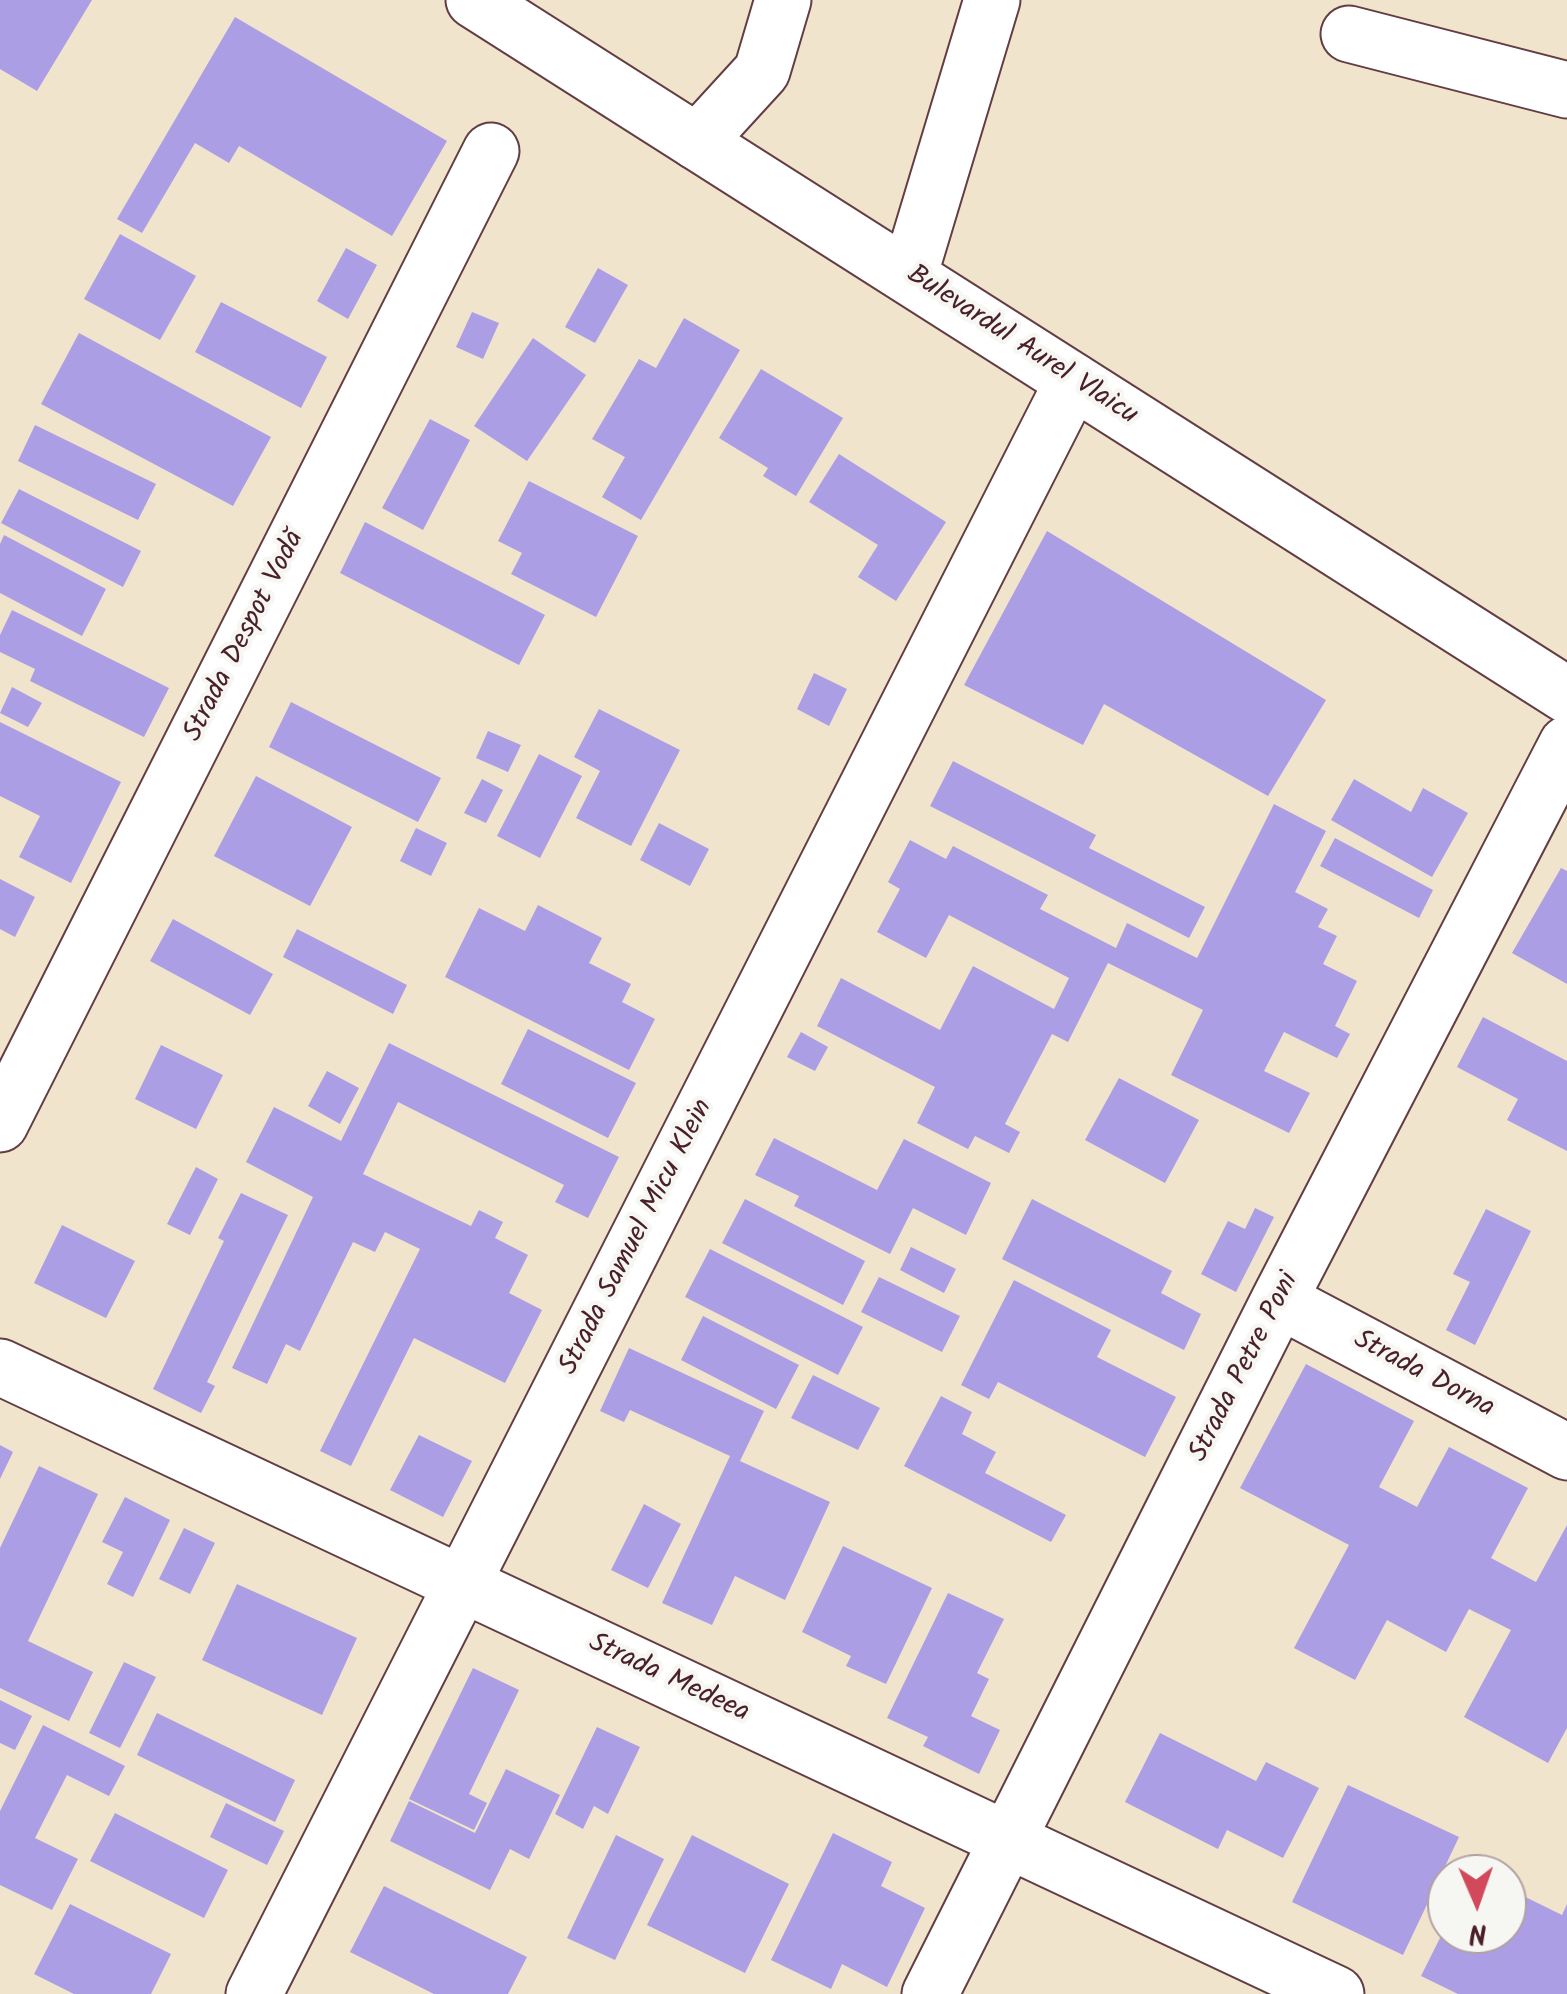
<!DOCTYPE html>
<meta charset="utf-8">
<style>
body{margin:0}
#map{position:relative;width:1567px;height:1994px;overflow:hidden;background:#f1e4cc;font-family:Kalam,sans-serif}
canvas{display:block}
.north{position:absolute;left:1427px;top:1854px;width:100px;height:100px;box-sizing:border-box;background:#f6f6f2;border:2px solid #b1a0a2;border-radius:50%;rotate:178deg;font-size:28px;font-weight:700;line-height:40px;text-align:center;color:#4a1f2b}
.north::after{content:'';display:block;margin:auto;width:35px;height:45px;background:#d1495b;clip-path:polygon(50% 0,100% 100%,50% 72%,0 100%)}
</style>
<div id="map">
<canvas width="1567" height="1994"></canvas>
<div class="north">N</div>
</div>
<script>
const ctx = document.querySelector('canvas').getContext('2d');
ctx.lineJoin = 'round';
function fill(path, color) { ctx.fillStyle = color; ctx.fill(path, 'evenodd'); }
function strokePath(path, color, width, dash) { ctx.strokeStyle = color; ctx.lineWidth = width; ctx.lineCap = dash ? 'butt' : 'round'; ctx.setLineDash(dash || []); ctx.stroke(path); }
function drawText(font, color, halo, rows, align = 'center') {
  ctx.font = font + ' Kalam,sans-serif'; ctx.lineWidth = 9; ctx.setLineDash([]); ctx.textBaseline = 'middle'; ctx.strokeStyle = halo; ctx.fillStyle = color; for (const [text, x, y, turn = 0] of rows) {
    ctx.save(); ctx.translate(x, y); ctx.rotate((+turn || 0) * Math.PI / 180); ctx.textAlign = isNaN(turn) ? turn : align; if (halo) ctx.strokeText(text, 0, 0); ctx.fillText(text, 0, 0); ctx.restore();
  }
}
const building = new Path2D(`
 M0,0H92L37,91L0,69Z
 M235,17L447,141L392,236L239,146L229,163L195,143L142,233L117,219Z
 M120,234L196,276L160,340L84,299Z
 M346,248L377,265L348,319L317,301Z
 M598,268L628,285L595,343L565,327Z
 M221,302L327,357L301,408L195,352Z
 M472,312L499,323L483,359L456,347Z
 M684,318L740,350L641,520L602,497L625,457L592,439L639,359L656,368Z
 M79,333L271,437L233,506L41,404Z
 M533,338L586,375L527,461L474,426Z
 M761,369L843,418L796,496L763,476L768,468L719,438Z
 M430,419L470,440L423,530L382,508Z
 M35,425L156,484L138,520L18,461Z
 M839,454L946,522L896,601L858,577L878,545L809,502Z
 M529,481L638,536L596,617L511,574L522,553L498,541Z
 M19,489L141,551L123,587L1,523Z
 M365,522L545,615L519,665L340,573Z
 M1047,531L1326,700L1268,796L1104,704L1083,745L964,685Z
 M4,535L106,589L82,636L0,593V544Z
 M12,610L169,688L144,737L30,681L35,669L0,652V635Z
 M814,673L847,689L829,726L797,709Z
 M12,687L42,703L28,727L0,713Z
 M291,702L441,778L418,822L269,747Z
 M599,709L680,750L631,846L576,818L600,771L574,757Z
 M0,722L121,782L71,883L19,857L40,816L0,796Z
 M488,731L521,745L508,772L476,758Z
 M539,754L582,776L540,858L497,836Z
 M953,761L1096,835L1089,848L1205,907L1189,938L930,806Z
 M256,776L352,827L310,906L214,856Z
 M482,779L503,790L486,823L464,813Z
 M1354,779L1411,812L1423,788L1468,813L1432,877L1331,820Z
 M1274,804L1326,831L1295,892L1328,909L1318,927L1337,936L1323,964L1357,981L1335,1026L1350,1034L1337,1058L1284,1032L1264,1071L1310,1093L1289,1133L1171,1075L1203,1010L1108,963L1068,1042L1052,1034L1005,1124L1020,1132L1009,1153L975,1136L968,1149L917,1123L935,1087L817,1026L841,978L940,1030L973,966L1054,1009L1069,978L949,915L926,958L877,932L900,889L888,882L910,840L946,859L953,846L1048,895L1040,909L1116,948L1127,923L1197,958Z
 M659,823L709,849L690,886L640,860Z
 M416,828L447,843L431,876L400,861Z
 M1335,838L1433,890L1419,918L1320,866Z
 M1561,868L1567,871V984L1512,953Z
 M0,879L35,897L15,937L0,929Z
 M538,905L602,938L589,963L631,984L622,1002L655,1019L629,1070L445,977L479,908L525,931Z
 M173,919L273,974L250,1015L150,961Z
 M297,929L407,985L393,1014L283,957Z
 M1483,1017L1567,1061V1151L1507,1120L1518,1099L1457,1067Z
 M528,1029L636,1083L608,1138L501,1084Z
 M801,1032L828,1047L815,1071L787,1057Z
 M389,1043L619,1157L588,1218L555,1202L564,1185L398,1102L363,1174L471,1226L479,1210L503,1222L495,1238L528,1255L509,1293L542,1310L505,1383L414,1338L351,1466L320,1451L420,1249L385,1232L375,1252L353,1242L300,1351L286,1344L267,1384L232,1368L313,1197L246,1162L274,1107L341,1141Z
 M161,1045L223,1075L196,1129L135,1099Z
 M327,1071L359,1088L340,1124L308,1106Z
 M1119,1078L1199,1120L1165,1183L1085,1140Z
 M774,1138L877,1190L904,1139L991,1183L966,1235L913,1208L890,1254L794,1206L799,1196L755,1175Z
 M196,1167L218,1179L190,1235L167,1224Z
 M241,1193L288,1215L207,1382L215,1386L201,1413L153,1389L224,1241L218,1238Z
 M745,1199L865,1261L843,1305L722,1243Z
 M1032,1199L1172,1271L1161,1293L1201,1314L1184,1350L1002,1259Z
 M1255,1208L1274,1217L1236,1292L1201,1274L1228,1221L1245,1229Z
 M1486,1209L1531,1231L1475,1345L1446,1330L1470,1282L1453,1274Z
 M62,1225L135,1261L106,1318L34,1283Z
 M911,1247L956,1269L944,1293L900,1270Z
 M710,1249L863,1327L838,1375L685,1297Z
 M879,1277L960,1316L942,1352L861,1312Z
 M1014,1280L1111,1330L1097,1357L1176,1397L1145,1457L998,1382L989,1399L961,1385Z
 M703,1316L799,1365L776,1409L681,1360Z
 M629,1348L764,1411L740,1461L830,1502L785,1600L735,1576L712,1625L662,1603L730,1456L630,1410L624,1422L600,1411Z
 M1306,1364L1414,1421L1379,1487L1417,1507L1449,1447L1528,1488L1491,1558L1536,1582L1567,1525V1728L1548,1763L1464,1717L1511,1630L1469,1609L1446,1652L1387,1620L1355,1680L1294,1648L1349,1545L1240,1488Z
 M813,1375L880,1408L858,1450L791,1418Z
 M941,1396L972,1412L962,1434L996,1452L985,1473L1066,1515L1051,1542L904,1466Z
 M419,1435L472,1461L443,1517L390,1490Z
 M0,1445L13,1452L0,1479Z
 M39,1466L98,1494L28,1641L93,1672L69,1721L0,1688V1548Z
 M125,1497L170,1520L133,1597L107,1584L123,1552L102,1542Z
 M644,1504L681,1524L648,1588L611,1570Z
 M184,1528L215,1543L190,1594L159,1579Z
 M843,1546L932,1588L886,1684L846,1666L851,1656L802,1632Z
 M237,1584L357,1638L322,1715L202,1660Z
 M948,1593L1004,1619L977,1673L989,1679L971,1716L1000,1730L979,1774L923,1746L928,1737L887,1718Z
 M124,1662L156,1677L120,1748L89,1733Z
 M473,1668L519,1690L469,1794L487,1803L474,1830L409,1799Z
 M0,1700L32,1716L15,1750L0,1743Z
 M157,1713L295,1780L275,1822L137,1755Z
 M43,1725L125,1766L109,1796L67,1775L35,1838L78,1859L52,1910L0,1885V1811Z
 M597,1727L640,1747L608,1814L594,1806L583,1829L555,1814Z
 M1160,1733L1256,1781L1266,1762L1319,1788L1283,1858L1227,1830L1218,1849L1125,1802Z
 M506,1769L560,1795L529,1859L510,1849L490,1890L390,1841L409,1801L475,1833Z
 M1348,1785L1459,1837L1403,1955L1292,1902Z
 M226,1803L284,1831L267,1865L210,1837Z
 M115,1813L228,1870L204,1918L90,1861Z
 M833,1833L892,1862L881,1886L925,1908L887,1987L842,1964L831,1989L771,1960Z
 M616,1835L664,1859L615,1960L567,1938Z
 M692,1835L789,1884L745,1973L647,1925Z
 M384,1886L527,1957L508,1994H434L350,1952Z
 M1507,1888L1562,1915L1567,1904V1994H1458L1421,1976L1447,1924V1934H1507Z
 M70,1904L171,1954L151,1994H74L34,1974Z`);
const minor = new Path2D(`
 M1349,34L1567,90
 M697,142L762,71L783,0
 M909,276L992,0
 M0,1124L491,151
 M1279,1300L1567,1452
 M0,1367L1336,1994
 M254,1994L1073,381
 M930,1994L1279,1300L1567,744`);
const major = new Path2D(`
 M474,0L1567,695`);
const streetNames = [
 ["Bulevardul Aurel Vlaicu",1021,347,33],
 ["Strada Despot Vodă",246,637,-63],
 ["Strada Samuel Micu Klein",638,1238,-63],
 ["Strada Petre Poni",1246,1368,-63],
 ["Strada Dorna",1423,1376,28],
 ["Strada Medeea",668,1680,25]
];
fill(building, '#ac9ee4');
strokePath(minor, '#633d43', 59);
strokePath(major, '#633d43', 59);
strokePath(minor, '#fff', 55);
strokePath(major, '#fff', 55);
drawText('28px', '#4a1f2b', '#f6f6f2', streetNames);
</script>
